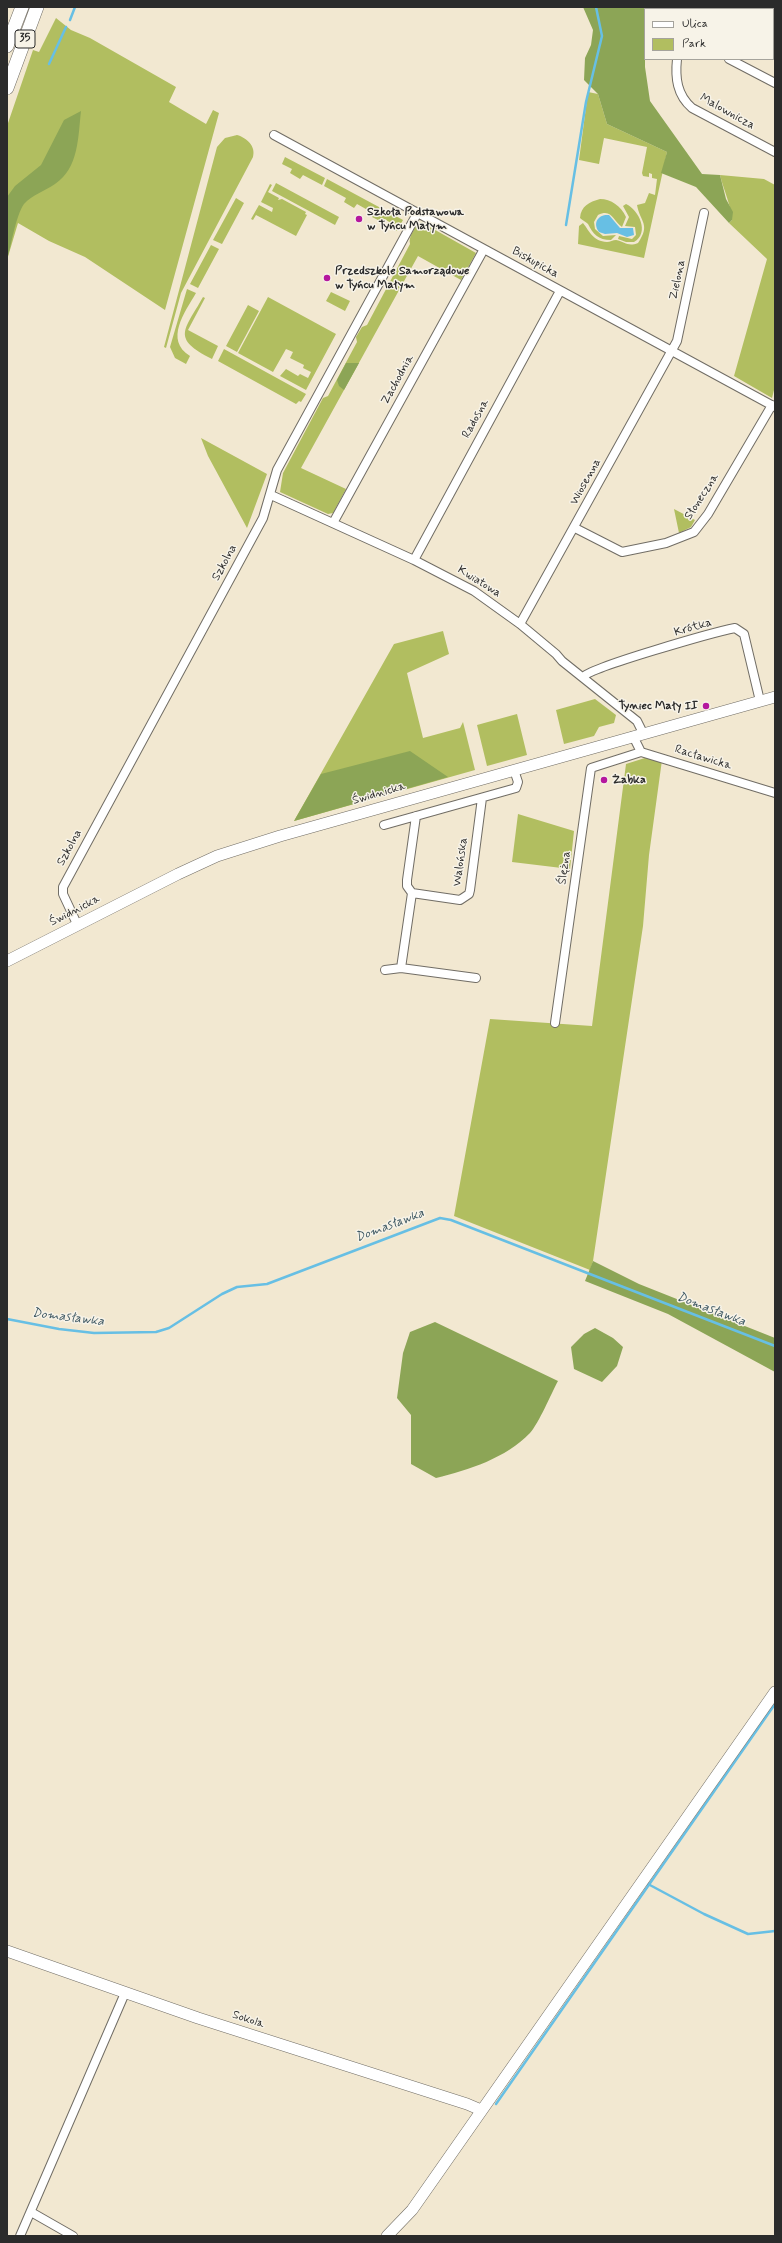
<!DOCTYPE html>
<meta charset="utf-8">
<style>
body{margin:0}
#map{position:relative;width:782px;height:2243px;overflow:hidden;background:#f2e8d1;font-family:Mynerve,sans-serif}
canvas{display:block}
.frame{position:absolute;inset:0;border:8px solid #2b2b2b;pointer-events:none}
.legend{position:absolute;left:644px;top:8px;width:130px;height:52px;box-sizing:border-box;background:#f7f3e8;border:1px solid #a5a39c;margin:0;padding:5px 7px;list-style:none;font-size:12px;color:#2b2b2b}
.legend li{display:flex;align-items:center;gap:8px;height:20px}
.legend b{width:20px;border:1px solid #a5a39c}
</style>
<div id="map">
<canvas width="782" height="2243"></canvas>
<div class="frame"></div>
<ul class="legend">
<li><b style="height:5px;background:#fff"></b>Ulica</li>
<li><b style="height:11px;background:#b1be60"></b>Park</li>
</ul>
</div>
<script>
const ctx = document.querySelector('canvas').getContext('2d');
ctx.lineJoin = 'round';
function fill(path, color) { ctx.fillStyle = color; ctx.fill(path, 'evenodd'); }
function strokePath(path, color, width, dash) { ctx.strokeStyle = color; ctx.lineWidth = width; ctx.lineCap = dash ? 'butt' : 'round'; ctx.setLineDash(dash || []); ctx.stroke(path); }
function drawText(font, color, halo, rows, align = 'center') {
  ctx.font = font + ' Mynerve,sans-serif'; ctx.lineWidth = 3; ctx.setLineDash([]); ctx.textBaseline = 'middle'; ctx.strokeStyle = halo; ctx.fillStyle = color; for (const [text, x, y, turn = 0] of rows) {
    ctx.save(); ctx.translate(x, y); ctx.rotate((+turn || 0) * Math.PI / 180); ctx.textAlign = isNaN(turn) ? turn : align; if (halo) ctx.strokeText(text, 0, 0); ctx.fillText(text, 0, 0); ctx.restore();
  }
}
const green = new Path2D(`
 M56,18L71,30L90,38L176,87L169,102L206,124L213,110L219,113L165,310L85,257L49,241L18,223L7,260V126L33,50L39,52Z
 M588,92L598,94L607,124L667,152L644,258L578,244L579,226L583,223C590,232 593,241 607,242C610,242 613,240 616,240C625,242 628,247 638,243C651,224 640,222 637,205L645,203L649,193L655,195L657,179L652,178V174L649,173V177L643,176L642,173L647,147L604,138L599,164L579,160Z
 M237,135C247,138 256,146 253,157L181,293L166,348L164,347L217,147L225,138Z
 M285,157L325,178L322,185L303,175L300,179L290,173L292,169L282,164Z
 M720,175L764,179L775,185V386L772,398L734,376L767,259L729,223L732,220C731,205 724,191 720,175Z
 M327,179L403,220L397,231L393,229L395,225L384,219L382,222L372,217L373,213L357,204L354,208L344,202L346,198L324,186Z
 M276,183L339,217L335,225L272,191Z
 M270,184L272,185L268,192L279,198L278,200L282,199L306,212L305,214L307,215L296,236L256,215L253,220L251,219L259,205L272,212L273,208L261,202Z
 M236,198L244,203L222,244L213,240Z
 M600,199C611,199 621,206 626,217L622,227C613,221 612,208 598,215L594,222L595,229L603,236L616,235L611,240C598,240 593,234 588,224C586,222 582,220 580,218C581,206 589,202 600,199Z
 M626,204C639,210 650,233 634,242H626L618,239L619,236L632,239L636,235L635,227L625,226L629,217L623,206Z
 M421,222L476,253L461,280L418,256L403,283L301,468L346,489L333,513L328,514L280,492L283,473L323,398L328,396L357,342L356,337L362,327L367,325L410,244C408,237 415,226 421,222Z
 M211,245L219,249L198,288L190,284Z
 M187,289L196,293C185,312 164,340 190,356L186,364L175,358L170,347Z
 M331,292L350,301L345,311L326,301Z
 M203,297L205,298L188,330L218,346L212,359C171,338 184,331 203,297Z
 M268,297L336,334L306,390L280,376L286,369L298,376L300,374L308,378L311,372L303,368L304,365L290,358L293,352L286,349L273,372L238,353Z
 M248,305L259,311L237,352L226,346Z
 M224,349L306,394L301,402L299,401L296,404L218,361Z
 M201,438L267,474L247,528L208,456Z
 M674,509L695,520L691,527L679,533Z
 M443,631L449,654L407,673L423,738L460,728L463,722L475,770L294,821L394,644Z
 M595,699L616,715L614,723L599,727L594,736L564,744L556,710Z
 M517,714L527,755L487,766L477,725Z
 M648,757L662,760L649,855L643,926L593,1261L590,1270L454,1216L490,1019L592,1026L626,764Z
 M518,814L574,831L570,869L512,862Z`);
const forest = new Path2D(`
 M583,7H654V9H645V67L650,101L702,174L720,175L726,199L733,212L732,220L729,223L696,187L661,173L667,152L607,124L598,94L584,80L585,58L591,45L593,30Z
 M81,111C78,137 79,168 55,184C45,191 32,195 24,204C16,215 11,246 7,260V197L15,186L41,165L64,120Z
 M346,363H359L344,390L339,386L337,380Z
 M410,751L448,777L294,821L321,774Z
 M593,1261L639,1284L775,1338V1372L668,1314L585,1281Z
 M435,1322L558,1381C551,1394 539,1423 530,1433C506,1458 469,1470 436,1478L411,1464V1415L397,1398L403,1353L410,1332Z
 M595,1328L613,1338L623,1347L617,1366L602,1382L574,1369L571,1347L584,1334Z`);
const water = new Path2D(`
 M609,215L620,228H633L634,235L627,237L617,233L605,234L599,232C592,222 599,214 609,215Z`);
const stream = new Path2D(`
 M70,20L75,7
 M49,64L66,27
 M566,225L586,102L602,36L596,7
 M7,1319L59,1329L94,1333L156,1332L169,1328L222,1294L237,1287L267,1284L440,1218L451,1220L775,1346
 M648,1884L704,1914L748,1934L775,1931
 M496,2104L775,1704`);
const street = new Path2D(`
 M660,9L661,7
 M677,59C675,78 677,95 692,108L775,152
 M729,59L775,83
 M274,135L775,407
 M271,495L414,560L474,591L520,624L556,654L562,661L637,721L643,733
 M333,523L484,249
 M575,528L622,552L666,543L694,532L708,514L772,405
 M414,560L560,291
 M520,624L677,341L704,213
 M583,677C591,667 715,632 735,628L744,634L760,701
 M633,736L641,752L775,793
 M416,816L407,880V886L412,893L460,900L469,894L470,890L482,798
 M384,825L516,788L518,782L514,770
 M77,924L63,894V887L263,518L277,470L418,212
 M401,968L412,893
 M385,970L401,968L476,978
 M555,1023L591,768L641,752
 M31,2212L73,2236
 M20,2236L125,1993`);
const secondary = new Path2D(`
 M7,961L178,874L217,856L280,836L775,697
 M7,1951L198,2018L467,2104L481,2110
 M387,2236L412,2210L775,1692`);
const primary = new Path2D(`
 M7,46L22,7
 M7,88L37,7`);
const markers = [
 [359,219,4,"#b5179e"],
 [327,278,4,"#b5179e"],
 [706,706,4,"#b5179e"],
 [604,780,4,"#b5179e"]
];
const shields = [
 [25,39,20]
];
const shieldNames = [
 ["35",25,39]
];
const streetNames = [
 ["Malownicza",727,112,29],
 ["Biskupicka",535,263,29],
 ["Zielona",678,280,-78],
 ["Zachodnia",398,380,-61],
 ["Radosna",476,419,-61],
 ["Wiosenna",586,482,-61],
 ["Słoneczna",702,497,-57],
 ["Szkolna",225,563,-61],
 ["Kwiatowa",479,582,32],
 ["Krótka",693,628,-16],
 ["Racławicka",703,758,17],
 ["Świdnicka",379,794,-16],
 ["Szkolna",70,848,-61],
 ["Walońska",461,862,-82],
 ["Ślężna",565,868,-82],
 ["Świdnicka",75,911,-27],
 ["Sokola",248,2020,18]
];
const poiNames = [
 ["Szkoła Podstawowa",367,212],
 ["w Tyńcu Małym",367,226],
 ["Przedszkole Samorządowe",335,271],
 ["w Tyńcu Małym",335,285],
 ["Tyniec Mały II",698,706,"right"],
 ["Żabka",612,780]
];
const waterNames = [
 ["Domasławka",390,1226,-21],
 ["Domasławka",711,1310,21],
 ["Domasławka",68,1318,7]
];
fill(green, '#b1be60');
fill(forest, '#8ca556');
fill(water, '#67bfe4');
strokePath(stream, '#67bfe4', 2.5);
strokePath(street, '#716d65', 10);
strokePath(secondary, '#716d65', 12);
strokePath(primary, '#716d65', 14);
strokePath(street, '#fff', 8);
strokePath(secondary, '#fff', 11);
strokePath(primary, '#fff', 13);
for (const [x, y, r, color] of markers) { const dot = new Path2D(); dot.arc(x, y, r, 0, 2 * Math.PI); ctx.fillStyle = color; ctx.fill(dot); strokePath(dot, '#f7f3e8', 1.5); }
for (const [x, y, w] of shields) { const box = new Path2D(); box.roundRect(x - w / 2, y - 9, w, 18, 3); ctx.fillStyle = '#f7f3e8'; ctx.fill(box); strokePath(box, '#2b2b2b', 1); }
drawText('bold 11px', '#2b2b2b', null, shieldNames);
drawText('12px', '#2b2b2b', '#f7f3e8', streetNames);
drawText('bold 12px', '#2b2b2b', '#f7f3e8', poiNames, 'left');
drawText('italic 13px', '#3d5762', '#f7f3e8', waterNames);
</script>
